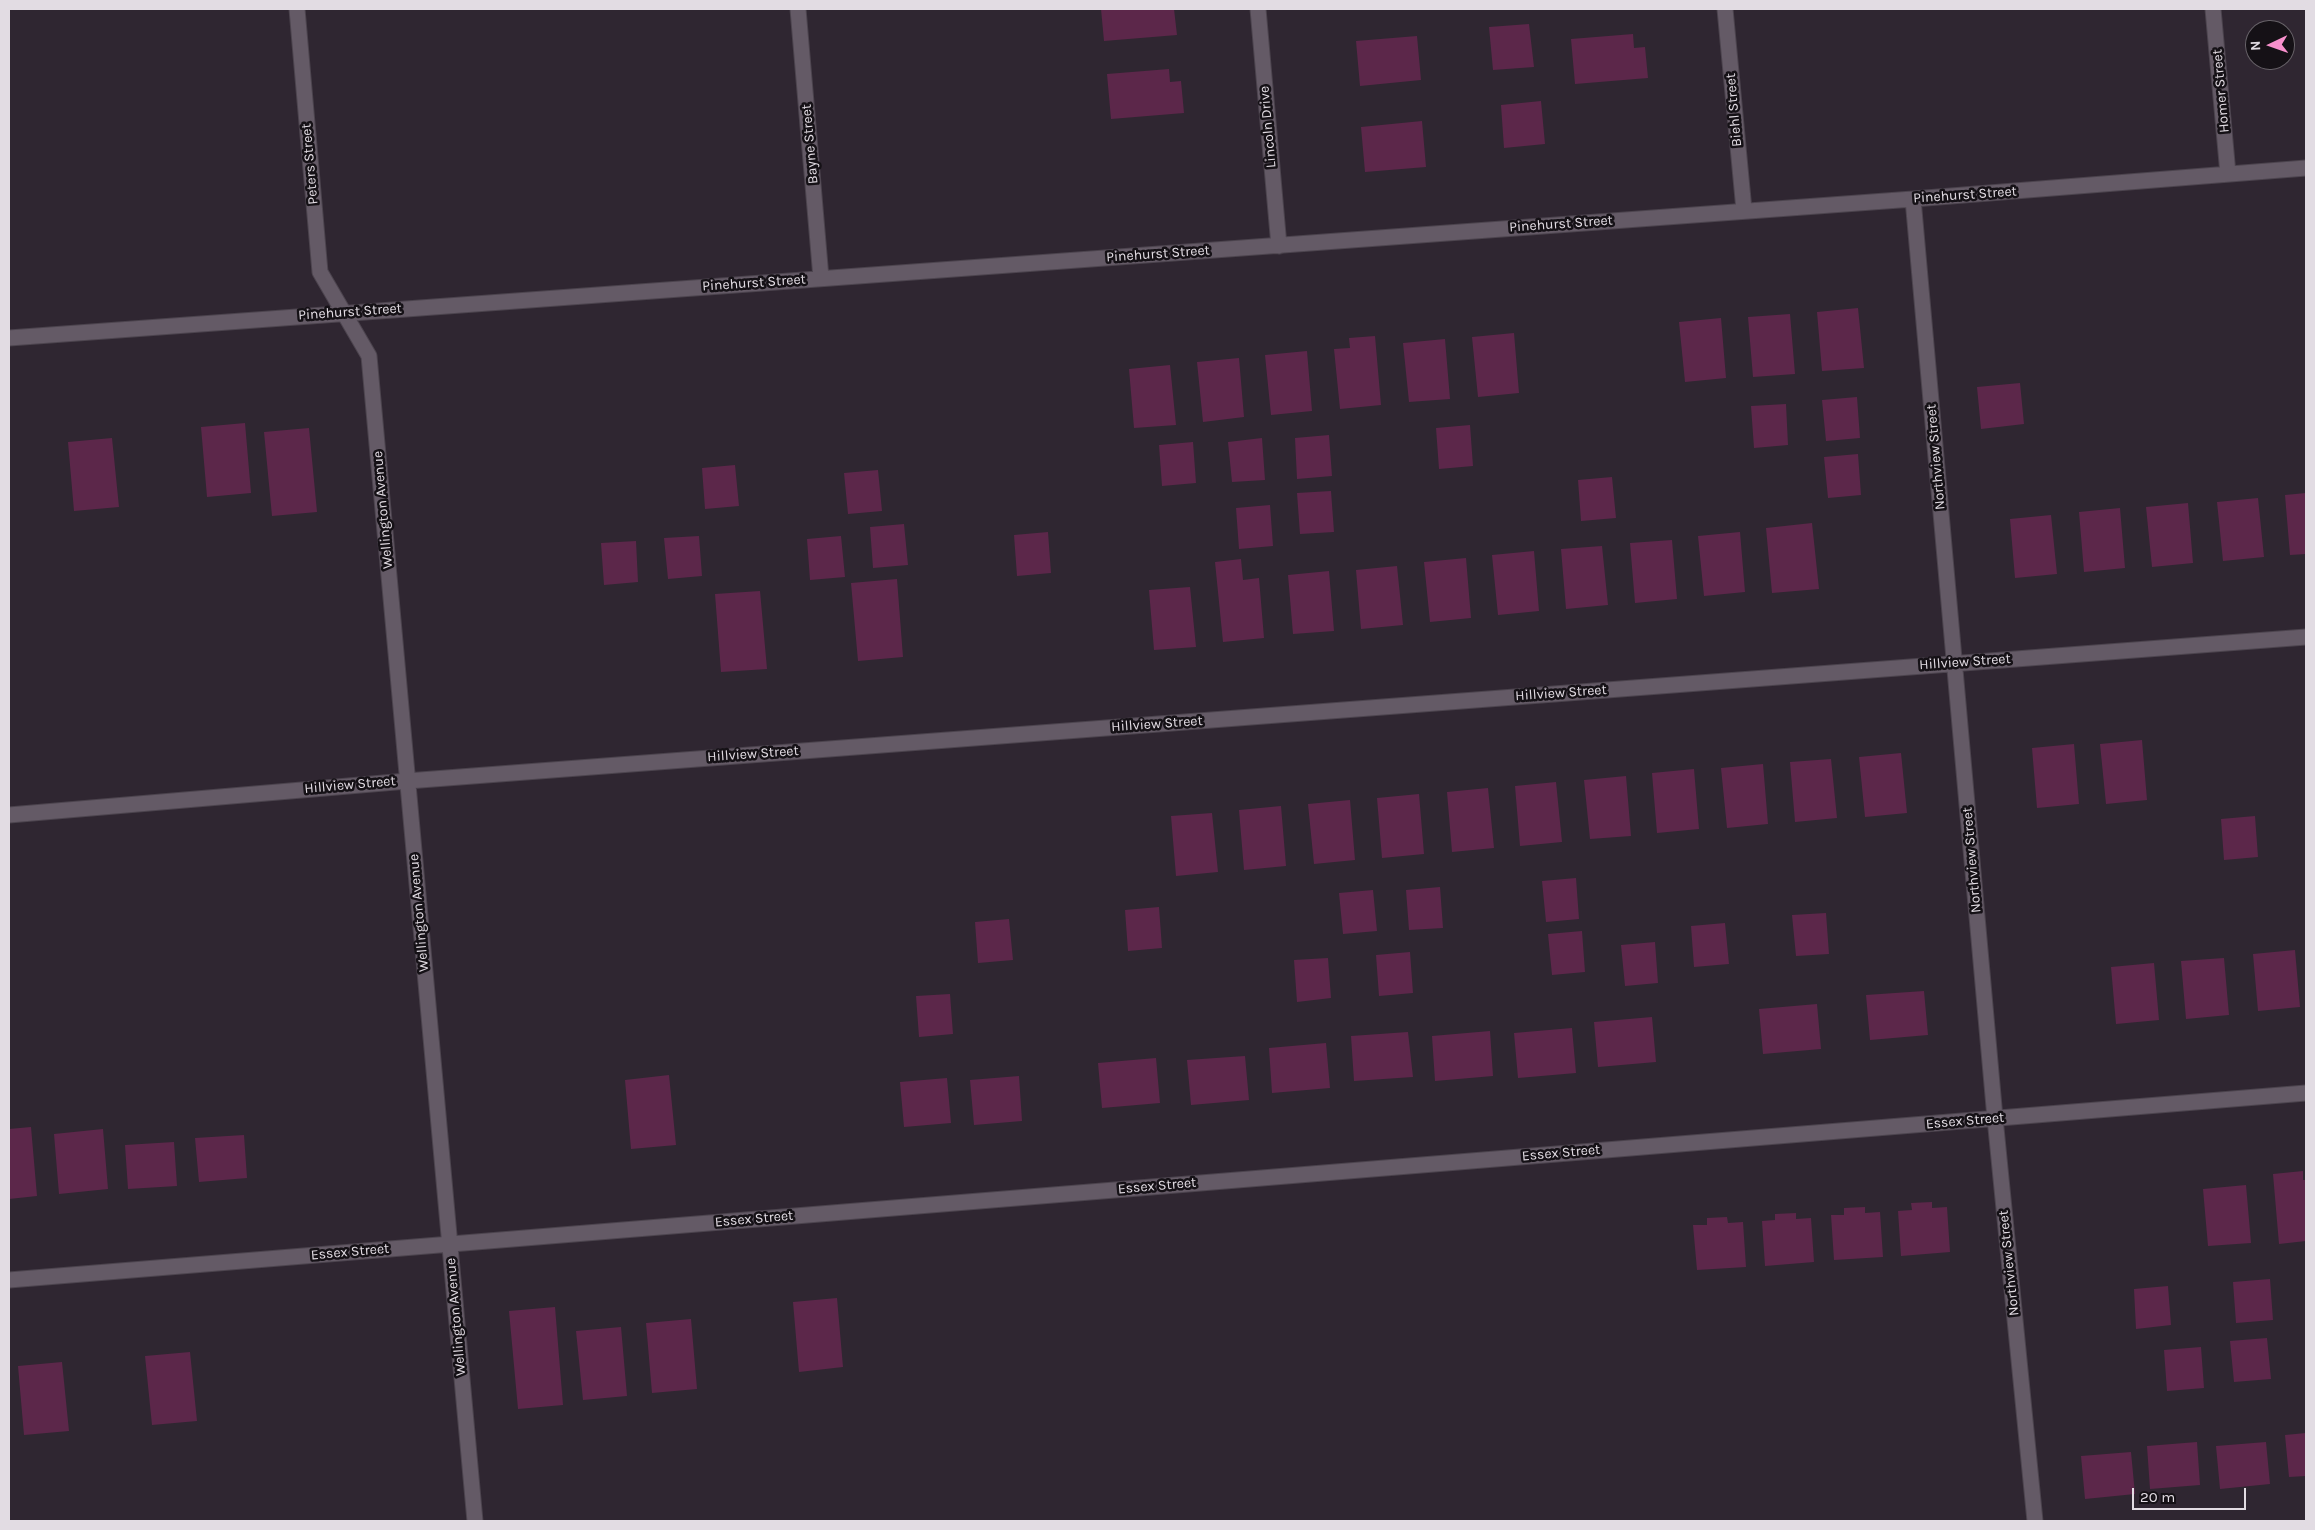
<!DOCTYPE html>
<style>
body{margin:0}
#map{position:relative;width:2315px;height:1530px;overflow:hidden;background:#2f2631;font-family:Karla,sans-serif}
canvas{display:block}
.frame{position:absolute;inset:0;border:10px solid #e2dce3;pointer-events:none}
.north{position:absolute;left:2245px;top:20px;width:50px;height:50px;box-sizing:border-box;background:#151116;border:1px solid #676268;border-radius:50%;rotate:267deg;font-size:14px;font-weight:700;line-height:20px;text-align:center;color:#e2dce3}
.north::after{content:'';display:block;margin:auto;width:18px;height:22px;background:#f890cd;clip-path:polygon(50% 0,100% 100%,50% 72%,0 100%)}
.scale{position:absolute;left:2132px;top:1488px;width:114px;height:22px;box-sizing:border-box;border:2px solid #e2dce3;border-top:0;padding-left:6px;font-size:15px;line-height:18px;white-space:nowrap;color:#e2dce3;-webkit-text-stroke:4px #151116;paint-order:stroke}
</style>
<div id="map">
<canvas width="2315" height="1530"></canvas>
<div class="frame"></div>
<div class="north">N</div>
<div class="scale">20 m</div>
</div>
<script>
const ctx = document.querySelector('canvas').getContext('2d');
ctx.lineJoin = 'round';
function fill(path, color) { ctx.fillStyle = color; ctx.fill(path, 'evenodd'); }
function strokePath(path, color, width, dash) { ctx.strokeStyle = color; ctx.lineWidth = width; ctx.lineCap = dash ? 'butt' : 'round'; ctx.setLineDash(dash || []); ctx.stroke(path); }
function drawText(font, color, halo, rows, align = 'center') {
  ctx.font = font + ' Karla,sans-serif'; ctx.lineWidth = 5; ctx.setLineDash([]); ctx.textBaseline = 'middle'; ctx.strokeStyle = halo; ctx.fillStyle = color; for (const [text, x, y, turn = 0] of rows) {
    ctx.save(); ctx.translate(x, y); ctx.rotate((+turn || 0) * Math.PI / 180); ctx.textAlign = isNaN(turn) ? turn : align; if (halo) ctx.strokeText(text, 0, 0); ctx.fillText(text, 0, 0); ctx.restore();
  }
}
const building = new Path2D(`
 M1101,9H1174L1177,35L1104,41Z
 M1529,24L1534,67L1493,70L1489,27Z
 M1633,34L1634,48L1645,47L1648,78L1575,84L1571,39Z
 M1417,36L1421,80L1360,86L1356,41Z
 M1169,69L1170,82L1181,81L1184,113L1111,119L1107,74Z
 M1541,101L1545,144L1504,148L1501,105Z
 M1422,121L1426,167L1365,172L1361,127Z
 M1858,308L1864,368L1822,371L1817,312Z
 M1790,314L1795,374L1753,377L1748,317Z
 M1721,318L1726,378L1685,382L1679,322Z
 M1514,333L1519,393L1478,397L1472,337Z
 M1375,336L1381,405L1340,409L1334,349L1350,348L1349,338Z
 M1445,339L1450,399L1409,402L1403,343Z
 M1307,351L1312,411L1271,415L1265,355Z
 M1239,358L1244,417L1203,422L1197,362Z
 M1170,365L1176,425L1134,428L1129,369Z
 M2020,383L2024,424L1981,429L1977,387Z
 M1857,397L1860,438L1826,441L1822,400Z
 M1786,404L1788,445L1754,448L1751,406Z
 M245,423L251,493L207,497L201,427Z
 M1470,425L1473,466L1439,469L1436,428Z
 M309,428L317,512L272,516L264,432Z
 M1329,435L1332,476L1297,479L1295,438Z
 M112,438L119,507L74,511L68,442Z
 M1262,438L1265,480L1232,482L1228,442Z
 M1193,442L1196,483L1162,486L1159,445Z
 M1858,454L1861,495L1828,498L1824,457Z
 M735,465L739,506L705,509L702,468Z
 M878,470L882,511L848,514L844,473Z
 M1612,477L1616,518L1581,521L1578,480Z
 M1331,491L1334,532L1300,534L1297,493Z
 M2306,493V554L2290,555L2285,495Z
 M2258,498L2264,557L2223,561L2217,502Z
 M2188,503L2193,563L2152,567L2146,507Z
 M1270,505L1273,546L1239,549L1236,508Z
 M2120,508L2125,568L2084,572L2079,512Z
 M2051,515L2057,574L2015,578L2010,519Z
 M1812,523L1819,589L1772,593L1766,528Z
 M904,524L908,565L873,568L870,527Z
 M1048,532L1051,573L1017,576L1014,535Z
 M1740,532L1745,592L1704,596L1698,536Z
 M699,536L702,576L668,579L664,538Z
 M841,536L845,577L810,580L807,539Z
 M1672,540L1677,599L1635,603L1630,543Z
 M636,541L638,582L604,585L601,543Z
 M1602,546L1608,605L1566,609L1561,549Z
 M1534,551L1539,611L1498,615L1492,555Z
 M1466,558L1471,618L1430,622L1424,562Z
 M1241,559L1243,580L1259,578L1264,638L1223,642L1215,562Z
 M1397,566L1403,625L1361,629L1356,570Z
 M1329,571L1334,631L1293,634L1288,575Z
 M897,579L903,657L858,661L851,583Z
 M1190,587L1196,647L1154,650L1149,590Z
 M760,591L767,669L721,672L715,594Z
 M2142,740L2147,800L2106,804L2100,744Z
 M2074,744L2079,804L2037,808L2032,748Z
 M1901,753L1907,813L1865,817L1859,757Z
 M1831,759L1837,818L1795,822L1790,762Z
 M1763,764L1768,824L1727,828L1721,768Z
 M1694,769L1699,829L1657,833L1652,773Z
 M1626,776L1631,836L1590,839L1584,780Z
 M1556,782L1562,842L1520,846L1515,786Z
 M1488,788L1494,848L1452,852L1447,792Z
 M1419,794L1424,854L1382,858L1377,798Z
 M1350,800L1355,860L1314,864L1308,804Z
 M1281,806L1286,866L1244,870L1239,810Z
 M1212,813L1218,872L1176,876L1171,816Z
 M2255,816L2258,857L2224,860L2221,819Z
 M1576,878L1579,919L1546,922L1542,881Z
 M1440,887L1443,928L1409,930L1406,890Z
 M1373,890L1377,931L1343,934L1339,893Z
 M1159,907L1162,948L1128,951L1125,910Z
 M1826,913L1829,954L1796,956L1792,915Z
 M1009,919L1013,960L978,963L975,922Z
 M1725,923L1729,964L1694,967L1691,926Z
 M1582,931L1585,972L1552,975L1548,934Z
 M1655,942L1658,983L1625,986L1621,945Z
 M2295,950L2300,1007L2258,1011L2253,954Z
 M1410,952L1413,993L1379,996L1376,955Z
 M1328,958L1331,998L1297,1002L1294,960Z
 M2224,958L2229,1015L2186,1019L2181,961Z
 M2154,963L2159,1020L2116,1024L2111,967Z
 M1924,991L1928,1035L1870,1040L1866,995Z
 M950,994L953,1034L919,1037L916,996Z
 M1817,1004L1821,1049L1763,1054L1759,1009Z
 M1652,1017L1656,1062L1598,1067L1594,1022Z
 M1572,1028L1576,1073L1518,1078L1514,1033Z
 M1490,1031L1493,1076L1435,1081L1432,1036Z
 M1408,1032L1413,1077L1354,1081L1351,1036Z
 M1326,1043L1330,1088L1272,1093L1269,1048Z
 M1245,1056L1249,1100L1191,1105L1187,1060Z
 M1156,1058L1160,1103L1102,1108L1098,1063Z
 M669,1075L676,1145L631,1149L625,1080Z
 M1019,1076L1022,1121L974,1125L970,1080Z
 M947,1078L951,1123L904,1127L900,1082Z
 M31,1127L37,1196L9,1199V1129Z
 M103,1129L108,1189L59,1194L54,1134Z
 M244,1135L247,1178L199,1182L195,1138Z
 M174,1142L177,1186L128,1189L125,1145Z
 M2303,1171V1180H2306V1241L2279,1244L2273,1174Z
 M2246,1185L2251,1243L2208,1246L2203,1189Z
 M1932,1202V1208L1947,1207L1950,1252L1901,1256L1898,1211L1912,1210L1911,1203Z
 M1865,1207V1213L1880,1212L1883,1257L1834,1260L1831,1215H1844V1208Z
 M1796,1213V1219L1811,1218L1814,1262L1765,1266L1762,1221L1775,1220V1214Z
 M1727,1217L1728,1223L1743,1222L1746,1267L1697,1270L1693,1225H1707V1218Z
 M2270,1279L2273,1320L2236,1323L2233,1282Z
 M2168,1286L2171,1325L2136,1329L2134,1289Z
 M837,1298L843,1367L799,1372L793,1302Z
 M555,1307L563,1405L518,1409L509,1311Z
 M691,1319L697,1389L652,1393L646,1323Z
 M621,1327L627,1396L583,1400L576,1331Z
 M2267,1338L2271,1379L2234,1382L2230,1341Z
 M2201,1347L2204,1388L2167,1391L2164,1350Z
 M190,1352L197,1421L152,1425L145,1356Z
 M62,1362L69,1431L24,1435L18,1366Z
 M2306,1433V1476L2289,1477L2285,1435Z
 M2197,1442L2200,1485L2150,1489L2147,1446Z
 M2266,1442L2270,1484L2220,1489L2216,1446Z
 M2131,1452L2135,1494L2085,1499L2081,1456Z`);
const street = new Path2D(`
 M297,9L320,272L369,356L475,1521
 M798,9L821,278
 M1258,9L1279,246
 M1725,9L1744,210
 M2213,9L2228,174
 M1913,199L1995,1118L2035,1521
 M9,338L1913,199L2306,168
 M9,815L407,781L2306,637
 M9,1280L2306,1093`);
const streetNames = [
 ["Homer Street",2221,91,-95],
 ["Biehl Street",1734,110,-95],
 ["Lincoln Drive",1268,127,-95],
 ["Bayne Street",810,144,-95],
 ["Peters Street",310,164,-95],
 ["Pinehurst Street",1965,195,-4],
 ["Pinehurst Street",1561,224,-4],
 ["Pinehurst Street",1158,254,-4],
 ["Pinehurst Street",754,283,-4],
 ["Pinehurst Street",350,312,-4],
 ["Northview Street",1936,457,-95],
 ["Wellington Avenue",383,510,-95],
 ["Hillview Street",1965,662,-4],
 ["Hillview Street",1561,693,-4],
 ["Hillview Street",1157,724,-4],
 ["Hillview Street",753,754,-4],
 ["Hillview Street",350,785,-5],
 ["Northview Street",1972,860,-95],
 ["Wellington Avenue",419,913,-95],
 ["Essex Street",1965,1121,-5],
 ["Essex Street",1561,1153,-5],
 ["Essex Street",1157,1186,-5],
 ["Essex Street",754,1219,-5],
 ["Essex Street",350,1252,-5],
 ["Northview Street",2009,1263,-96],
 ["Wellington Avenue",456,1317,-95]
];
fill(building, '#5c274a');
strokePath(street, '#4c444e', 17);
strokePath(street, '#645a66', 15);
drawText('14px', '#e2dce3', '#151116', streetNames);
</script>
